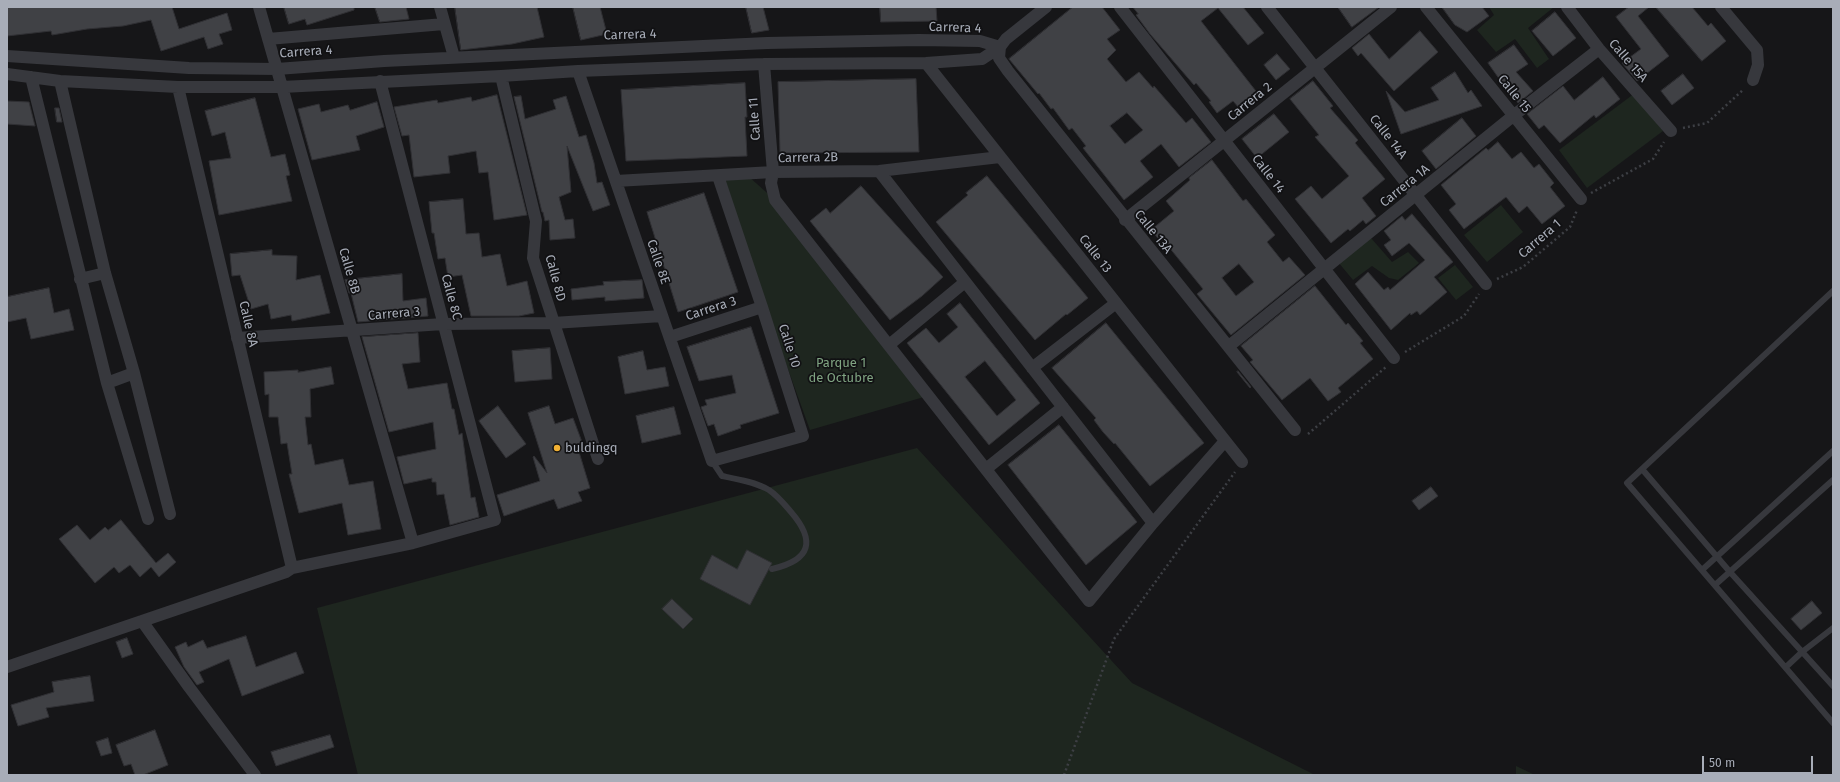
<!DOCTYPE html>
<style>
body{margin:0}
#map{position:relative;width:1840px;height:782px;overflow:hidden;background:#161618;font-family:"Fira Sans",sans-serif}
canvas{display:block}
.frame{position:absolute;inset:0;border:8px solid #a8adb8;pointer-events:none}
.scale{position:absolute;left:1702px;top:756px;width:111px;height:18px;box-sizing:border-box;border:2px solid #a8adb8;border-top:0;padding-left:5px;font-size:12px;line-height:14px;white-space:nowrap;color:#a8adb8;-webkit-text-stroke:3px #111113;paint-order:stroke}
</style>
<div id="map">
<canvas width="1840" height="782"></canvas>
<div class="frame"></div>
<div class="scale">50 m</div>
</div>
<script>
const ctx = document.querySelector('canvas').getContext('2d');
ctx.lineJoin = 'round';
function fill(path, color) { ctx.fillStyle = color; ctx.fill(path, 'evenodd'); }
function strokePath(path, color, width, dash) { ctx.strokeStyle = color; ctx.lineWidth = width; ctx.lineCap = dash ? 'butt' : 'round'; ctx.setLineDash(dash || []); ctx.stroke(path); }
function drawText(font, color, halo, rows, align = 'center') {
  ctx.font = font + ' "Fira Sans",sans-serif'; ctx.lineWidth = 3.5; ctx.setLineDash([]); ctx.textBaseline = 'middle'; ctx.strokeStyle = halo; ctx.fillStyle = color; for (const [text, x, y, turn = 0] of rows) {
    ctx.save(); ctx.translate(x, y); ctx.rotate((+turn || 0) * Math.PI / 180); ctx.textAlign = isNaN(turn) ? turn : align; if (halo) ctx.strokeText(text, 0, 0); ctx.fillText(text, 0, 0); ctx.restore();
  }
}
const green = new Path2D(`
 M1489,7H1554L1528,28L1549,59L1537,68L1515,39L1496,52L1477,30L1494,15Z
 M1635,93L1663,131L1587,188L1559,150Z
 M747,175L775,200L924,397L810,430L718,176Z
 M1501,205L1523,232L1487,262L1464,235Z
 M1371,238L1392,262L1408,252L1419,263L1398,280L1389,278L1372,266L1353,280L1338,262Z
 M1455,265L1473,287L1456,300L1438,278Z
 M917,448L1132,683L1315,775H358L317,608Z
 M1516,766L1535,775H1516Z`);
const building = new Path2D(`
 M7,7H172L179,29L227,13L232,30L219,34L223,44L208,49L204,37L161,51L151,20L123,26L87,29L52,35L51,31L7,36Z
 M284,7H354V10L307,25L305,19L289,24Z
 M375,7H406L409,19L380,22Z
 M455,7H537L544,37L512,44L461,50Z
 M573,7H600L607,34L581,40Z
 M746,7H763L769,30L752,33Z
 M880,7H936L937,21L881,22Z
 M1073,7H1102L1120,30L1107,39L1116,50L1107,59L1126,82L1139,72L1153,88L1154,86L1186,123L1192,118L1211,142L1179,167L1161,144L1140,161L1153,177L1124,200L1083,148L1086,146L1072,128L1069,130L1053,108L1051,109L1039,93L1038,94L1009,59ZM1127,113L1143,130L1125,144L1110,126Z
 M1133,7H1243L1264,33L1248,45L1218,8L1201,21L1259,95L1240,109L1233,101L1217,113L1209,102L1211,101L1196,83L1194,85L1150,34L1136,15L1138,14Z
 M1338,7H1379L1352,27Z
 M1442,7H1482L1489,16L1467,32L1455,25Z
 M1629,7H1649L1638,16L1669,56L1637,81L1622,63L1641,49L1616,17Z
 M1656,7H1692L1708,26L1711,23L1726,41L1702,61Z
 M1555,12L1576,38L1553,56L1532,31Z
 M1420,31L1438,52L1394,91L1361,53L1358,56L1352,48L1369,34L1389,59Z
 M1514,45L1528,64L1516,72L1533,91L1518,103L1516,100L1515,101L1504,88L1505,87L1488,63Z
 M1277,54L1290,69L1276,80L1264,65Z
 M1455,72L1468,93L1471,90L1482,106L1401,134L1386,91L1405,112L1439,100L1431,88Z
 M1683,74L1694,88L1672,105L1661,91Z
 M1603,77L1620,99L1596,118L1594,115L1560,143L1544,125L1539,129L1527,114L1563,86L1574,100Z
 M916,79L919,152L780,153L778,82Z
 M1313,81L1333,106L1330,108L1358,140L1355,143L1385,179L1362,198L1376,216L1366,224L1363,220L1350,231L1348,229L1331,243L1295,199L1311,186L1322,199L1349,176L1315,137L1319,135L1290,99Z
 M745,83L747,117H745L747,156L626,161L621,90Z
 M497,95L527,215L494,220L488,172L479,173L476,151L448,156L450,173L414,177L409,135L402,136L394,107L437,100L438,103L471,97L472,101Z
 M521,96L525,119L556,109L553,100L566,96L579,137L586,135L594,163L597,183L602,182L610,205L593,211L567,146L571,192L559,197L565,220L573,219L575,238L550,240L549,220L545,221L543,212H542L514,97Z
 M255,98L271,157L285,154L290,175L286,176L292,201L219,215L209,161L231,158L225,132L212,136L205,111Z
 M7,101L29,102L35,126L7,124Z
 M377,102L384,127L356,136L360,150L312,160L298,109L319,104L321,112L348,105L350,110Z
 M55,108H59L62,122H57Z
 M1274,114L1289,132L1257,158L1242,139Z
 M1462,118L1476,136L1436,169L1422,151Z
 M1498,142L1512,159L1521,152L1534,168L1539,164L1554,183L1550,187L1565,206L1542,224L1527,206L1519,213L1506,197L1464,229L1449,210L1456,204L1441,185L1486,148L1488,150Z
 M1212,160L1243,201L1246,199L1275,235L1267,242L1283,262L1289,257L1305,275L1231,335L1197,294L1203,289L1164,241L1162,243L1151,230L1174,211L1166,201L1190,180L1189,178ZM1239,264L1254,282L1236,296L1222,278Z
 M987,176L1088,298L1067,315L1066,314L1035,340L936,222L968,195L966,193Z
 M861,186L943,277L922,296L890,320L810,221L826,208L830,213Z
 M704,193L738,292L678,312L647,212Z
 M463,199L466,234L479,233L482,257L500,254L507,286L527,281L534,313L519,316H471L462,275L448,277L445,258L438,259L434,233H432L429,202Z
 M1412,214L1453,262L1434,277L1447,292L1420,315L1417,311L1411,315L1410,313L1391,330L1355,284L1368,272L1384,290L1388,287L1390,290L1425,260L1409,243L1392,256L1384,245L1391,240L1384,231L1402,216L1405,220Z
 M272,250V255L297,256L296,280L320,275L330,313L292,321L291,315L271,319L268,304L251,309L240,275L232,276L230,254Z
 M402,274L403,301L426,298L428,316L358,322L351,293H349L345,280Z
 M642,280L644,298L605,301V297L572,300L571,289L604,285L603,282Z
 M1315,286L1346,325L1348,323L1363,341L1360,343L1373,359L1338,388L1341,392L1328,401L1310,378L1282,400L1250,362L1253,360L1241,346Z
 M49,288L54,313L69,309L74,330L31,339L26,318L7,322V297Z
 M960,303L1040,403L989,445L907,343L926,328L939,343L958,327L947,314ZM985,361L1016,400L997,416L965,377Z
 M1106,323L1204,443L1150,486L1115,443L1114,444L1103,432L1094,420L1096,418L1052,368Z
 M751,327L779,413L740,425L741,428L718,436L714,424L708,426L701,407L707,405L705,400L736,393L732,375L699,381L687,347Z
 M418,333L420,362L402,364L408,389L447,383L452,409H454L459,435L462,433L471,498L475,497L479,517L450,525L444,494L437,495L436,482H432V478L404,484L397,457L436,449L433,422L389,432L362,337Z
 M550,348L552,379L515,382L512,351Z
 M643,351L647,370L665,367L669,386L625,394L618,357Z
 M331,367L334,384L310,389L311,417H305L308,445L311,444L315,465L343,459L349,485L373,481L381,529L348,535L342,503L299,513L289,474H292L287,443L281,444L278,417H269V394L265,395L264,372L298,370V372Z
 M1238,371L1251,387L1250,388L1237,372Z
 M498,406L526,444L506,458L479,421Z
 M549,406L555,424L573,418L585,450L579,452L590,488L578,492L582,501L558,509L554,499L504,516L497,495L540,481L533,457L534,456L547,473L528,413Z
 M674,407L681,434L642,443L636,416Z
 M1059,425L1137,522L1086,565L1008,465Z
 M1431,487L1438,496L1419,510L1412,501Z
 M121,520L156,563L168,553L176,562L159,577L151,567L140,577L130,565L119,573L114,567L95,583L59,539L77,525L90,540L105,527L108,530Z
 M747,550L772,563L750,605L700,579L712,555L737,569Z
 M672,599L693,619L683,629L662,609Z
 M1812,601L1822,613L1801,630L1791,619Z
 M246,636L256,667L296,652L304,673L242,696L229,659L199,672L204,682L197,685L184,667L175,647L186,642L188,647L203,640L207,648Z
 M127,638L133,654L122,658L116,642Z
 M90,676L94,701L46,708L49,717L18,726L11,705L54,692L52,682Z
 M155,730L168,765L143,775H135L131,764L124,766L116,745Z
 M330,735L334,747L276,766L271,752Z
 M108,738L112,753L101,756L96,742Z`);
const path = new Path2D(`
 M1683,128L1707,123L1744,89
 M1591,193L1653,159L1664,142
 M1497,279L1523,267L1570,227L1577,210
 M1405,352L1464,316L1479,294
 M1308,434L1386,367
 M1064,775L1114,639L1235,472`);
const service = new Path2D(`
 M1833,291L1627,483L1833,723
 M712,461L722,476C737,479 755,482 769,490C778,496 784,504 791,512C816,541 811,560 772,569
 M1642,469L1730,572L1833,686
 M1702,570L1833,451
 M1715,585L1833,480
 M1786,667L1802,652L1833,628`);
const minor = new Path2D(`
 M259,7L413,543
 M440,7L454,57
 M1120,7L1394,358
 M1267,7L1486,284
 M1426,7L1581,199
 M1567,7L1599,49L1671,131
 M1721,7L1757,50L1758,65L1753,80
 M268,39L444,24
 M1000,47L999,58L1008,71L1295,430
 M7,56L189,68L277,69L384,61L767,43L919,40L980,41L1000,47
 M926,63L1242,462
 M764,64L773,172L771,183L775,200L1089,601L1153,523L1225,441
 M578,71L712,461L803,436L762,307L718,176
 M7,74L60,81L178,87H282L501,76L578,71L764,64L926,63L982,59L1000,47L1006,39L1046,7
 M501,76L536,221L533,258L598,459
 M31,77L107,383L148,519
 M60,81L105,273L134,373L170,514
 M178,87L292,568
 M879,171L1153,523
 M616,181L773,172L879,171L1000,157
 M1125,220L1391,7
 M80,279L105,273
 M670,337L762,307
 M237,338L443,324L553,323L662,316
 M889,345L965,282
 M1229,346L1513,116L1599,49
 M1032,368L1116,303
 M107,383L134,373
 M986,469L1063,407
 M142,621L189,687L255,775
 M7,667L286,572L292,568L413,543L495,520L380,81`);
const markers = [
 [557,448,4,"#f2b134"]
];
const streetNames = [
 ["Carrera 4",955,28,2],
 ["Carrera 4",630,35,-2],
 ["Carrera 4",306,52,-4],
 ["Calle 15A",1628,61,49],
 ["Calle 15",1514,94,51],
 ["Carrera 2",1250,102,-39],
 ["Calle 11",755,119,-94],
 ["Calle 14A",1388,137,52],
 ["Carrera 2B",808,158,-1],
 ["Calle 14",1268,174,52],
 ["Carrera 1A",1405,186,-39],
 ["Calle 13A",1153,232,51],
 ["Carrera 1",1540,239,-41],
 ["Calle 13",1095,254,52],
 ["Calle 8E",658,262,71],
 ["Calle 8B",349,271,74],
 ["Calle 8D",555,278,75],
 ["Calle 8C",451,297,75],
 ["Carrera 3",711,309,-18],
 ["Carrera 3",394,314,-5],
 ["Calle 8A",248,324,77],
 ["Calle 10",789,346,72]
];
const parkNames = [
 ["Parque 1",841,363],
 ["de Octubre",841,378]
];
const poiNames = [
 ["buldingq",565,448]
];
fill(green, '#1e261f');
fill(building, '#404145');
strokePath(building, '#303034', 1);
strokePath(path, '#3d3f44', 2.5, [2, 3]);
strokePath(service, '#37383d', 6);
strokePath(minor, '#37383d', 12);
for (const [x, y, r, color] of markers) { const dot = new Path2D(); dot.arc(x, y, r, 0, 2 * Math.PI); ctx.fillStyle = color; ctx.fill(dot); strokePath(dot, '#111113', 1.5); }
drawText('13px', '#a8adb8', '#111113', streetNames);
drawText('13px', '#7fa381', '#111113', parkNames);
drawText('13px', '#a8adb8', '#111113', poiNames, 'left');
</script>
